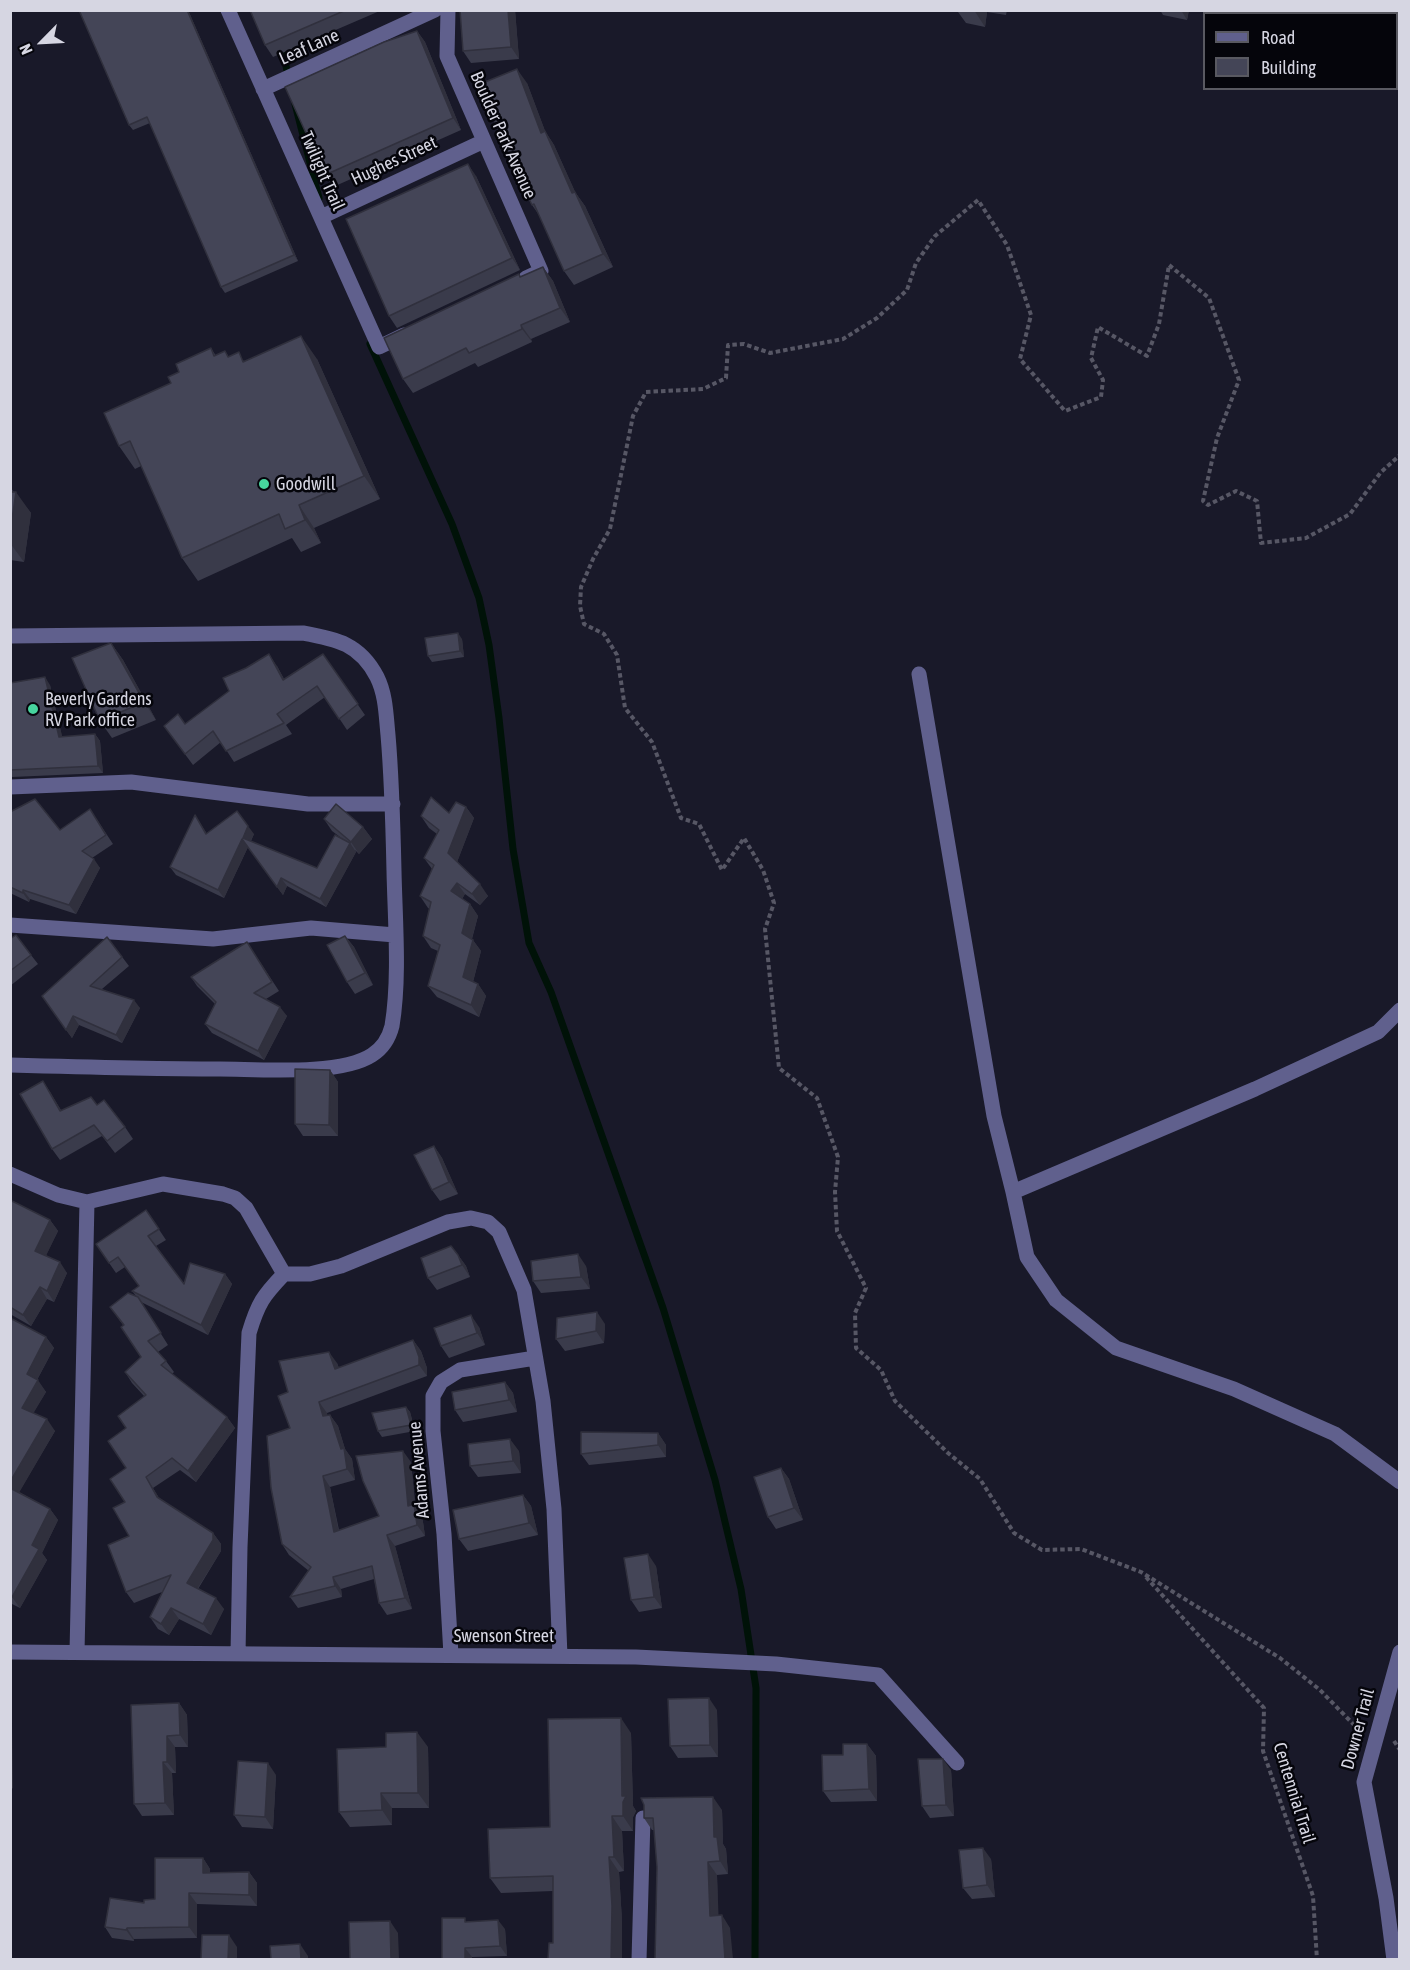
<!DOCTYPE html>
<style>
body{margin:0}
#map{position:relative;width:1410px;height:1970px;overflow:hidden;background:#191929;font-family:"Asap Condensed",sans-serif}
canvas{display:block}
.frame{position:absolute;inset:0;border:12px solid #d6d6e2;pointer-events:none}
.legend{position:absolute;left:1203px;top:12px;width:195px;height:78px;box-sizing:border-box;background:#05050b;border:2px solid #595961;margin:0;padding:8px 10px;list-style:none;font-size:18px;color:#d6d6e2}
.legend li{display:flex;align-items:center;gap:12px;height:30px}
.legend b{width:30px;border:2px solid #595961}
.north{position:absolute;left:12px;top:12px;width:60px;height:60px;-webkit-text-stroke:4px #05050b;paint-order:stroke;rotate:246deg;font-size:16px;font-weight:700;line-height:24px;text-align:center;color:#d6d6e2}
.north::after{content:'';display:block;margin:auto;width:21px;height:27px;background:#d6d6e2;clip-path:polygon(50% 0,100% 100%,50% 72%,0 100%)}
</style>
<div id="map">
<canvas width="1410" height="1970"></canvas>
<div class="frame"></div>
<ul class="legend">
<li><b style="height:8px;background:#60608d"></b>Road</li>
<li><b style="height:16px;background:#444557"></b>Building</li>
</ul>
<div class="north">N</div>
</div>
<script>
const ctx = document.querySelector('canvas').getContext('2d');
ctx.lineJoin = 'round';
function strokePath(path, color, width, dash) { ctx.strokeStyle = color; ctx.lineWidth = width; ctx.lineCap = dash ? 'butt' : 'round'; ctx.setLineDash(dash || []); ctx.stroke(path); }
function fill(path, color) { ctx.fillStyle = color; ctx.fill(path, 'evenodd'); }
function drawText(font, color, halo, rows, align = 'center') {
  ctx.font = font + ' "Asap Condensed",sans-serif'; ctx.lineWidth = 5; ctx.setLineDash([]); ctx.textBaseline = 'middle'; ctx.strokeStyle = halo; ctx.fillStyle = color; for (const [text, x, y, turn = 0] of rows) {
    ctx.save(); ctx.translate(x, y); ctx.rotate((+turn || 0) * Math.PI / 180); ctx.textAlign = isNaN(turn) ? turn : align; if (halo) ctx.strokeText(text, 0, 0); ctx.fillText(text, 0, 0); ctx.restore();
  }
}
const stream = new Path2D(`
 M282,46L288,76
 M295,104L319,198
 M370,344L452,524L479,598L489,645L499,718L513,849L529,943L551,992L663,1308L715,1480L741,1589L756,1688L755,1960`);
const path = new Path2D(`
 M1146,1577L1264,1708L1263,1751L1313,1896L1317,1960
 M1360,1731L1320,1690L1280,1658L1141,1572L1081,1549L1042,1550L1014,1533L980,1479L948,1453L895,1401L881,1370L856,1348L855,1313L866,1288L837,1231L835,1192L838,1157L817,1098L779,1068L765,929L774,903L763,870L744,838L722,870L699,824L681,818L652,742L625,708L617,655L604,634L584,624L580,606L581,587L593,559L610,529L633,416L646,392L703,389L726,378L728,345L744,344L770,353L843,339L877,318L907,290L916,263L935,236L978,200L1007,245L1031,315L1020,359L1065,411L1101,397L1103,380L1091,358L1098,327L1147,356L1159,324L1169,265L1209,298L1239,380L1217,438L1203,501L1208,505L1236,491L1257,501L1261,543L1306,538L1350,514L1381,472L1400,455
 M1394,1741L1400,1750`);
const minor = new Path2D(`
 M228,10L379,347L404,335
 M448,10L447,56L541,271L526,278
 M263,89L435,10
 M321,217L484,141
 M10,636L303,633C337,639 360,644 377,677C386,695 386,716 388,735C392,781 393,826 394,871C395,920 400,978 392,1026C389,1038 383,1048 372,1055C340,1076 258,1069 220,1069C150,1069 80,1067 10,1065
 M919,674L994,1116L1013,1192L1027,1257L1056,1300L1116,1348L1234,1389L1335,1434L1400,1482
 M10,787L131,782L308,804H393
 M10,925L213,939L311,928L395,935
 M10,1174L58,1195L87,1202
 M1013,1192L1255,1089L1378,1032L1400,1010
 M10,1652L636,1657L776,1664L878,1675L957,1763
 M77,1652L87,1202L163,1184L223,1194L235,1198L246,1208L284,1274H310L341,1266L448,1222L471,1218L488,1222L499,1232L524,1290L543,1401L554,1509L560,1656
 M238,1654L240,1547L249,1333C258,1303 263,1296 284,1274
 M451,1655L444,1534L433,1431V1396L441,1382L460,1370L535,1358
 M639,1960L643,1818
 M1394,1960L1386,1898L1364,1782L1400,1652`);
const wall = new Path2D(`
 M188,10L298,261L225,293L221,287L150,123L133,130L129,125Z
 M250,10H382L273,57L265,45Z
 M460,10H515L519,59L471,63L463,51Z
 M947,10H1007L1006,15L987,12L985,27L966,23L958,12Z
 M1160,10H1189L1187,20L1163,15Z
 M417,31L425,42L461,130L333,187L325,175Z
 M527,83L545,131L554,145L575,192L585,206L613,267L574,285L564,271L539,215L532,205Z
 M476,176L520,270L397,328L389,316Z
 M543,267L553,281L570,322L531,339L532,342L478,367L475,363L413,393L403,379L519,274L521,277Z
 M211,348L216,356L225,351L229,357L245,361L317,359L380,499L314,528L321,543L301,552L292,538L198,581L182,558L141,466L135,469L119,446L171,383Z
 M10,487L31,513L24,562L10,560Z
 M462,639L464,657L432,662L428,656Z
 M111,643L123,660L156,720L112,738L100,721Z
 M323,654L365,715L347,730L325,697L286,725L292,734L234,762L221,742L193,765L164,726L185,724L277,666L284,679Z
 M10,683L50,685L62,737L95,734L100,741L103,773L12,777L10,776Z
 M466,807L474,818L457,862L488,896L480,905L465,894L462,899L470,904L478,916L472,939L481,951L473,982L478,984L486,996L479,1017L437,997L428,986L438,951L431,948L423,936L430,909L428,908L420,896L432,869L424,858L437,834L429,828L421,816L449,813Z
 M90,809L113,844L92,858L100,868L76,914L30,899L29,902L10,893V812L60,830Z
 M195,815L207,834H254L251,841L317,868L340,837L332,831L324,819L363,827L372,839L359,854L355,850L356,852L326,907L287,886L283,895L248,847L224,898L176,875L170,867Z
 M345,936L354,947L373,985L355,994L347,982Z
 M107,937L129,966L102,989L140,1008L122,1043L79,1025L72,1038L42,996Z
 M10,939L31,955L38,964L10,986Z
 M247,942L279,991L266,999L287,1016L264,1060L212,1033L205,1024L215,1004L197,986L191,977Z
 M330,1070L338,1082V1136H303L295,1124Z
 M43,1081L61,1110L97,1105L125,1127L133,1139L115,1153L102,1136L60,1160L52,1149Z
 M434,1146L442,1158L458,1194L440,1201L432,1190Z
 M10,1200L50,1220L58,1231L46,1255L67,1273L54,1302L47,1299L31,1326L10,1314Z
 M146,1210L166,1240L156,1246L184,1284L225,1274L232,1284L208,1335L141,1302L168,1345L158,1352L166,1361L174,1372L172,1374L227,1417L235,1428L196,1482L180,1470L153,1488L159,1498L213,1533L221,1544V1551L198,1589L224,1609L211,1635L179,1619L169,1635L158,1629L150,1617L162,1592L134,1603L126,1592L129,1536L125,1502L126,1428L144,1396L132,1383L125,1372L141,1357L123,1325L110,1307L136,1296L132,1291L139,1286L125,1267L116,1273L96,1244Z
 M458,1255L466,1266L470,1277L437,1290L428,1278Z
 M586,1266L590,1289L541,1293L533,1281Z
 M10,1323L46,1337L54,1348L37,1380L46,1392L33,1413L55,1431L19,1492L50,1509L58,1520L42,1553L47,1560L20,1608L10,1603Z
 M605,1324L604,1343L565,1351L556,1339Z
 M479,1327L485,1345L449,1358L441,1346Z
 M413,1340L421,1351L427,1368V1376L327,1413V1415H330L338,1426L345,1449L352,1459L355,1480L330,1487L339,1530L379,1516L411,1462L415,1504L422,1515L425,1536L395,1546L412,1609L387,1615L379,1603L374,1579L341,1589L342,1597L298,1608L290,1597L309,1571L289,1555L282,1544L290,1428L288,1392L337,1363L339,1368Z
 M505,1382L513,1393L517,1412L463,1422L455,1410Z
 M406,1407L410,1412L415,1431L382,1437L378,1431Z
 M658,1433L666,1445V1457L589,1465L581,1454Z
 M519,1451L521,1473L478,1477L470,1466Z
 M781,1468L789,1479L803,1520L776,1529L768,1517Z
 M523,1495L531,1506L538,1535L468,1551L459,1539Z
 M656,1566L662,1608L639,1612L631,1600Z
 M179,1703L187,1715L188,1747H175L176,1773H172L174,1815L142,1816L134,1804Z
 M717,1710L718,1757L678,1758L670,1746Z
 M631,1733L633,1806L636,1811L633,1817V1831H622L624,1871L619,1872L622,1921L553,1943V1891L501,1893L490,1878L550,1827Z
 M867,1744L876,1756L877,1801L831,1802L823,1791L843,1755Z
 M428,1747L429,1808H392V1825L350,1827L339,1812Z
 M951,1770L954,1816L930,1818L922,1806Z
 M276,1775L273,1829L242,1827L234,1815Z
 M722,1810L723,1844L726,1849L728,1874L717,1875L718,1915L730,1928L657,1867L654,1830H652L644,1818Z
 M203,1858L210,1869V1873L249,1872L257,1883V1906L197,1904V1938L134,1939V1941L112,1938L105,1927L155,1899Z
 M991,1859L995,1897L972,1899L963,1888Z
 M468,1921L505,1929L507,1956L472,1957V1959H442Z`);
const shadedWall = new Path2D(`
 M187,10H188L298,261L294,255Z
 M508,10H515L519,59L511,47Z
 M974,10H987V12L985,27Z
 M1181,10H1189L1187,20Z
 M417,31L425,42L461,130L453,118Z
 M517,69L527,83L545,131L554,145L582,207L572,193L541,133Z
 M468,164L476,176L520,270L512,258Z
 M575,192L585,206L613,267L603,254Z
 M543,267L553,281L570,322L560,308Z
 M521,325L531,339L532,342L522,329Z
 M301,336L317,359L380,499L364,476Z
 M10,487L16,495V492L31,513L24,562L10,543Z
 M299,505L314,528L321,543L305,520Z
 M458,633L462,639L464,657L460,651Z
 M111,643L123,660L156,720L144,702Z
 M269,654L277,666L291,692L283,680Z
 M45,677L50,685L64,744L59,737Z
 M95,734L100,741L103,773L98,766Z
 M466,807L474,818L456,865L448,853Z
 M248,826L254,834L248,846L243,838Z
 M363,827L372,839L359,854L351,842Z
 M242,839L248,847L224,898L218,890Z
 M350,843L356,852L326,907L320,899Z
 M94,859L100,868L76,914L69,905Z
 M281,878L287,886L283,895L277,887Z
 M457,883L465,894L459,903L451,891Z
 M480,884L488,896L480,905L472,894Z
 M23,890L30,899L29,902L23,893Z
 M470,904L478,916L470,945L462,933Z
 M345,936L354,947L373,985L365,973Z
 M473,940L481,951L471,989L463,977Z
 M478,984L486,996L479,1017L471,1005Z
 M134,1000L140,1008L122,1043L116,1035Z
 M280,1007L287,1016L264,1060L258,1051Z
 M73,1016L79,1025L72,1038L66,1030Z
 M330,1070L338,1082V1136L329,1125Z
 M43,1081L51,1093L68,1123L60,1111Z
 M434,1146L442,1158L458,1194L449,1182Z
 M50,1220L58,1231L43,1262L35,1251Z
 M578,1254L586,1266L590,1289L581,1277Z
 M458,1255L466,1266L470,1277L462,1265Z
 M60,1262L67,1273L54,1302L47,1291Z
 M225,1274L232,1284L208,1335L201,1325Z
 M40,1287L47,1299L31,1326L23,1315Z
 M597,1312L605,1324L604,1343L596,1331Z
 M471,1315L479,1327L485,1345L477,1333Z
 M46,1337L54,1348L34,1385L27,1374Z
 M413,1340L421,1351L427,1368V1376L419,1365Z
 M329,1352L337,1363L343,1380L335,1369Z
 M38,1380L46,1392L30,1419L22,1408Z
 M505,1382L513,1393L517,1412L509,1400Z
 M319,1402L327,1413L330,1427L323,1416Z
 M406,1407L410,1412L415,1431L411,1425Z
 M330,1415L338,1426L345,1449L352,1459L355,1480L347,1469Z
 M227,1417L235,1428L196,1482L188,1471Z
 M47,1419L55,1431L16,1498L10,1490V1482Z
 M658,1433L666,1445V1457L658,1445Z
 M510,1439L519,1451L521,1473L513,1461Z
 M403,1451L411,1462L415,1504L422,1515L425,1536L417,1525L408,1506Z
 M781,1468L789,1479L803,1520L794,1508Z
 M323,1476L330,1487L341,1543L334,1532Z
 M146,1477L153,1488L165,1508L157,1497Z
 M523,1495L531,1506L538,1535L529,1523Z
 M50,1509L58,1520L42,1553L47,1560L20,1608L12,1597L32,1545Z
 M213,1533L221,1544V1551L194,1594L187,1583Z
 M387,1535L395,1546L412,1609L405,1598Z
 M648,1554L656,1566L662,1608L654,1597Z
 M333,1577L341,1589L342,1597L335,1586Z
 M216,1598L224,1609L211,1635L203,1624Z
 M171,1608L179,1619L169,1635L161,1624Z
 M709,1698L717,1710L718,1757L710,1745Z
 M179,1703L187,1715L188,1747L180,1735Z
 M621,1718L631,1733L633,1806L636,1811L633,1817V1831L623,1816Z
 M10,1721L12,1723L13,1789L10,1785Z
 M417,1732L428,1747L429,1808L418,1793Z
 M167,1736L175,1747L176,1773L167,1762Z
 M867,1744L876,1756L877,1801L869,1789Z
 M943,1759L951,1770L954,1816L946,1805Z
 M163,1762L172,1773L174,1815L165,1803Z
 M268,1763L276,1775L273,1829L265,1817Z
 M381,1793L392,1808V1825L382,1810Z
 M713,1797L722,1810L723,1844L726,1849L728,1874L720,1861L714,1837Z
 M612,1816L622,1831L624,1871L614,1857Z
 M983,1848L991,1859L995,1897L987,1885Z
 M609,1857L619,1872L622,1921V1959H611Z
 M203,1858L210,1869V1884L203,1873Z
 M708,1862L717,1875L719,1928L710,1916Z
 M249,1872L257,1883V1906L249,1895Z
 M189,1893L197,1904V1938L189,1927Z
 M722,1915L730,1928L733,1959H725Z
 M498,1920L505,1929L507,1956L500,1946Z
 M390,1921L398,1933L399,1959H391Z
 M127,1928L134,1939V1941L126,1930Z
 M229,1935L237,1947V1959H228Z
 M300,1944L308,1956V1959H301Z
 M465,1948L472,1957V1959H465Z`);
const building = new Path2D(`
 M79,10H187L294,255L221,287L147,117L129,125Z
 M250,10H346L265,45Z
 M460,10H508L511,47L463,51Z
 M417,31L453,118L325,175L285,87L384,42Z
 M517,69L541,133L545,131L572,193L575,192L603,254L564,271L534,204L532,205L508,155L480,84Z
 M468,164L512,258L389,316L346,219Z
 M543,267L560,308L521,325L522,329L469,353L466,348L403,379L384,338L519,274L520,277Z
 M301,336L364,476L299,505L305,520L285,529L279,514L182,558L130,441L119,446L104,413L171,383L168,377L179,372L176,364L211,348L214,356L225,351L228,357L239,352L243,362Z
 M10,492H16L10,533Z
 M458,633L460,651L428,656L425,638Z
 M111,643L144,702L100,721L72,658Z
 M269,654L283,680L323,654L358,704L339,719L317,686L277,714L284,723L226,751L213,731L185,754L164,726L178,714L185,724L229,691L223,678L246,668Z
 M45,677L59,737L95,734L98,766L10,770V683Z
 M431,797L449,813L456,802L466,807L448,853L480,884L472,894L457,883L451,891L470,904L462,933L473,940L463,977L478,984L471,1005L428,986L440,945L423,936L431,902L420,896L434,865L424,858L439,830L421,816Z
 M35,799L60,830L90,809L106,835L82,851L94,859L69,905L23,890V893L10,887V812Z
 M336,804L363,827L351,842L324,819Z
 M237,811L248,826L243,838L317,868L335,835L350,843L320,899L281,878L277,887L242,839L218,890L170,867L195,815L206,834Z
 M16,935L31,955L10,971V939Z
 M345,936L365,973L347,982L327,945Z
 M107,937L122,957L90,986L134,1000L116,1035L73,1016L66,1030L42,996Z
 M247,942L272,982L254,993L280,1007L258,1051L205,1024L216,1002L191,977Z
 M295,1069L330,1070L329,1125L295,1124Z
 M43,1081L60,1111L91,1097L97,1105L104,1100L125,1127L107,1141L94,1125L52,1149L20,1094Z
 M434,1146L449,1182L432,1190L414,1155Z
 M10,1200L50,1220L35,1251L60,1262L47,1291L40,1287L23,1315L10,1307Z
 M146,1210L159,1229L148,1236L184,1284L190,1263L225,1274L201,1325L132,1291L139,1286L118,1257L109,1263L96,1244Z
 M451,1246L458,1255L462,1265L428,1278L421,1258Z
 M578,1254L581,1277L533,1281L531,1261Z
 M128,1293L138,1297L161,1333L148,1341L166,1361L161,1365L227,1417L188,1471L172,1458L146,1477L157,1497L213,1533V1540L187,1583L216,1598L203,1624L171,1608L161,1624L150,1617L171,1575L126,1592L108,1545L129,1536L113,1508L125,1502L110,1479L126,1468L108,1441L126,1428L118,1416L146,1395L125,1372L141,1357L121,1327L124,1325L110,1307Z
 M597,1312L596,1331L556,1339L557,1318Z
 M471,1315L477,1333L441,1346L434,1328Z
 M12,1319L46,1337L27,1374L38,1380L22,1408L47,1419L10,1482V1323Z
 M413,1340L419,1357V1365L319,1402L323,1416L330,1415L341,1449L344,1448L347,1469L323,1476L334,1532L379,1516L363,1481L356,1456L403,1451L408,1506L414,1504L417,1525L387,1535L405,1598L379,1603L372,1566L333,1577L335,1586L290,1597L311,1567L282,1544L271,1488L267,1436L290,1428L278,1396L288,1392L279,1361L329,1352L335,1369Z
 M505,1382L509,1400L455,1410L452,1392Z
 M406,1407L411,1425L378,1431L372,1413Z
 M581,1432L658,1433V1445L581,1454Z
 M510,1439L513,1461L470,1466L468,1444Z
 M781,1468L794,1508L768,1517L754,1477Z
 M10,1488L50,1509L32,1545L39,1549L12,1597L10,1596Z
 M523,1495L529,1523L459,1539L453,1510Z
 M648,1554L654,1597L631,1600L624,1558Z
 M709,1698L710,1745L670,1746L668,1699Z
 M179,1703L180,1735L167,1736V1762H163L165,1803L134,1804L131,1705Z
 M621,1718L622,1796H626L623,1802V1816H612L614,1857H609L612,1906L611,1959H548L549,1943H553V1876L490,1878L488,1829L550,1827L548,1719Z
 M417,1732L418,1793H381L382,1810L339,1812L337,1749L386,1747V1733Z
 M843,1744H867L869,1789L823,1791L822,1755H843Z
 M918,1759H943L946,1805L922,1806Z
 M238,1761L268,1763L265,1817L234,1815Z
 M713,1797L714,1837H717L720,1861L708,1862L710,1916L722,1915L725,1959H655L657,1867L653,1818H644V1805L641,1798Z
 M983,1848L987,1885L963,1888L959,1850Z
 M155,1858H203V1873L249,1872V1895L189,1893V1927L127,1928L126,1930L105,1927L110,1898L144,1903V1900L155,1899Z
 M442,1918H465V1922L498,1920L500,1946L465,1948V1959H442Z
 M390,1921L391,1959H350L349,1922Z
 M202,1935H229L228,1959H201Z
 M300,1944L301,1959H271L270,1946Z`);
const markers = [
 [264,484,6,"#47d49e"],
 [33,709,6,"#47d49e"]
];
const streetNames = [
 ["Leaf Lane",309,47,-24],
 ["Boulder Park Avenue",503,135,66],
 ["Hughes Street",394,161,-25],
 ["Twilight Trail",322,171,66],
 ["Adams Avenue",419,1470,-95],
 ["Swenson Street",504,1636],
 ["Downer Trail",1358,1729,-75],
 ["Centennial Trail",1294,1793,73]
];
const poiNames = [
 ["Goodwill",276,484],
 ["Beverly Gardens",45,699],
 ["RV Park office",45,720]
];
strokePath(stream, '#001208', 7);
strokePath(path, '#575765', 4, [4.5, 3]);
strokePath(minor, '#60608d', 15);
fill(wall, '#3a3b4b');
fill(shadedWall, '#30303d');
fill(building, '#444557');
strokePath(building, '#30303d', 1.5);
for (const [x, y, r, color] of markers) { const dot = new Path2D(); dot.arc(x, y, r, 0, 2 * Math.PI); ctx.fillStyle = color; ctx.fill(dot); strokePath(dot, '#05050b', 2); }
drawText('18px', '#d6d6e2', '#05050b', streetNames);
drawText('18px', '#d6d6e2', '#05050b', poiNames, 'left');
</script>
